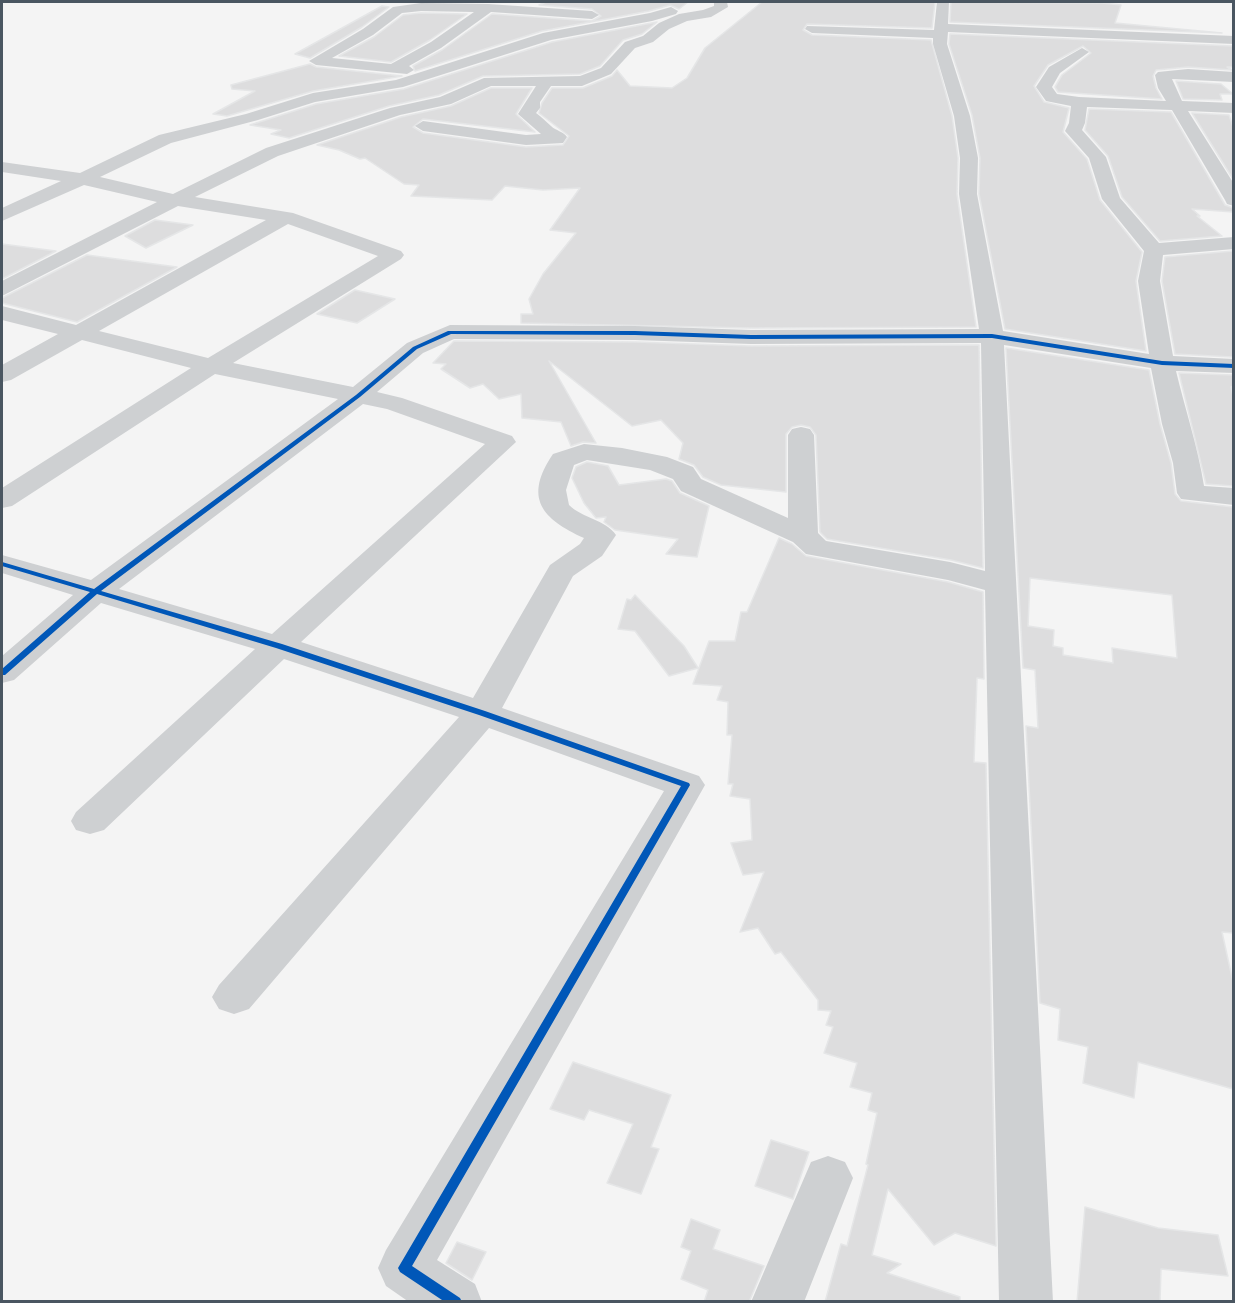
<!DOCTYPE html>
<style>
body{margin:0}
#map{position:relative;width:1235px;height:1303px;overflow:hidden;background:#f4f4f4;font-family:"Golos Text",sans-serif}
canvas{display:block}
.frame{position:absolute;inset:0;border:3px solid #4a5661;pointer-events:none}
</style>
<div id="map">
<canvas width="1235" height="1303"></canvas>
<div class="frame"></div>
</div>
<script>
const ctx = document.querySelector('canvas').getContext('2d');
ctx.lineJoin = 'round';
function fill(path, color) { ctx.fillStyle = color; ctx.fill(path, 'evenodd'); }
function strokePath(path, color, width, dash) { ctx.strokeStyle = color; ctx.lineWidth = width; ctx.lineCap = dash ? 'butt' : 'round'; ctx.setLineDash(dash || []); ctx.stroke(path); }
const building = new Path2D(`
 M546,2H688L679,9L670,5L649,11L542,31L415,71L413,66L442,50L492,14L592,21L601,16L592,9L539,5Z
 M762,2H935L932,28L807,24L803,30L812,35L931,40L952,116L958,158L957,194L976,327L751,328L521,323V314H533L529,299L543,274L576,233L550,230L580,188L543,190L505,186L492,200L411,196L419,185L404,184L365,158L360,159L339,150L317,145L401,117L451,106L491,88H532L516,114L535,132L423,119L413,127L423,133L526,147L563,145L569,136L539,113L542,103L552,88H583L612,76L617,70L630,86L672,88L687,78L705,48Z
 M951,2L1102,3L1121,5L1115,23L1222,33L950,22Z
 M382,6L389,7L362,27L310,58L295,54Z
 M421,13L467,14L430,40L391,62L339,56L374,37L403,15Z
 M657,22L642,34L623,40L600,66L580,74L483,76L439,95L389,106L289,138L271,134L281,130L250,125L316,104L404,89L552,42Z
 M950,34L1233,46V67H1227L1232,70L1188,67L1156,70L1153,76L1156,88L1162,99L1058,92L1055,87L1062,75L1091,53L1083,46L1048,65L1034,86L1044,102L1069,108L1063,132L1087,159L1100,200L1142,252L1136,281L1146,351L1005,329L979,194L980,158L972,115L949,44Z
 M310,64L316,67L402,76L313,91L227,116L213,114L255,91L232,89L231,85Z
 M1176,81L1221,84L1233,94H1220L1222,100L1183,99Z
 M1089,109L1171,112L1225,205L1233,208V212L1192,209L1200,216H1197L1222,236L1160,241L1122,197L1108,156L1085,130Z
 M1192,113L1229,115L1233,127V179Z
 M155,220L193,225L146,248L125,236Z
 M2,244L56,251L2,279Z
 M1233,251V357L1175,354L1162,281L1165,257Z
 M87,255L177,267L77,322L2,303V298Z
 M355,290L395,299L357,323L317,314Z
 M454,341L635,342L751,346L979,345L983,568L951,560L827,539L820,532L816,435L810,427L801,425L792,427L786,434V492L721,485L703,477L694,465L679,459L683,443L661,420L632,426L549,361L596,443L583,442L571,446L561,422L522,418L521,394L499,399L483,384L470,388L441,369L446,364L433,363Z
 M1006,348L1149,370L1160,424L1171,463L1175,494L1181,501L1233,507V933L1222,932L1233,982V1089L1138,1062L1134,1098L1083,1083L1088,1047L1058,1040L1060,1009L1040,1003L1026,726L1038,728L1035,670L1023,668ZM1030,578L1172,595L1177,658L1112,648L1113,663L1063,655V648L1053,646L1054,630L1028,626Z
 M1179,373L1233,375V386L1231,387L1233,396V486L1206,484Z
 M587,462L608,466L619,485L666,479L672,481L680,493L709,506L697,557L666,554L678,539L615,530L604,522L606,517L596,518L584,503L572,478L576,467Z
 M779,538L792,544L806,556L948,582L983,592L984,679L977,678L974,762L986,763L996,1246L955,1233L934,1245L888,1189L872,1255L901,1264L887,1273L960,1297V1302H825L841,1244L847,1246L868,1165L866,1164L877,1113L868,1110L872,1093L850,1087L857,1063L824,1053L833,1027L826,1025L831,1011L818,1010V1000L781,952L775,954L758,928L740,932L764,872L743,875L731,843L752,840L750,799L730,796L733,784H728L732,735H727L728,702L717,700L722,686L693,684L709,641H735L741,612H747Z
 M635,595L684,646L698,668L669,676L635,631L618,629L627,599L631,600Z
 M573,1062L671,1095L651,1147L659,1149L641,1194L607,1183L633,1124L589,1110L584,1120L550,1109Z
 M771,1140L809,1152L793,1199L755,1186Z
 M1085,1207L1158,1228L1218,1235L1228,1276L1161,1269L1160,1302H1077Z
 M691,1219L720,1230L713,1249L764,1266L749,1302H704L708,1290L681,1279L691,1251L681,1247Z
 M457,1242L486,1252L472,1280L446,1263Z`);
const minor = new Path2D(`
 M714,2H727L728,7L711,17L687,21L669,29L653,42L635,48L611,74L582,86H551L540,102V108L536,113C542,117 546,122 551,126C556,131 563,131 567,137L563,143L526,145L423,131L415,126L423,121L526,135L541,134L518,114L536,86H491L451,104L400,115L278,156L195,197L293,213L401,251L404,255L401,259L233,363L353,387L407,343L450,325L635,326L751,330L979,329L959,194L960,158L954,116L933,44V38L812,33L805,29L807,26L934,30L937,2H949L948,24L1234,36V44L948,32L947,44L970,116L978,158L977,194L1003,331L1149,354L1138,281L1144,251L1102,199L1089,158L1065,131L1069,123L1071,106L1046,101L1036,87L1049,67L1082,48L1089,52L1060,73L1052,87L1057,94L1079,97L1166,101L1158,88L1155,75L1158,72L1188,69L1234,72V82L1172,79L1182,101L1234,103V113L1188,111L1234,184V206L1227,204L1225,200L1172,110L1087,107L1085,123L1082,130L1106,157L1120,198L1159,243L1234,237V249L1163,255L1160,281L1173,356L1234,359V373L1176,371C1185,409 1198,447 1204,486L1234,488V505L1181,499L1177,493L1173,463L1162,424L1151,368L1004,345L1053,1302H999L985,590L948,580L806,554L793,542L681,491L673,479L650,470L587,460L574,465L566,490L569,505C582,518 606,520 616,535L602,556L573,576L502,708L699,776L705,785L437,1260L475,1284L482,1302H409L386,1286L378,1268L386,1250L664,791L489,728L249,1009L234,1014L219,1009L212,997L219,985L459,717L284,659L104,830L90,834L76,830L71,821L76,812L255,649L101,603L14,680L2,683V656L73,595L2,573V555L91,580L338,399L215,374L12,506L2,508V488L191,368L82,340L11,380L2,382V365L58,334L2,320V306L76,325L266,220L178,206L2,296V281L157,202L84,185L2,221V208L61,181L2,172V162L80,173L159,135L246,114L313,93L396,80L543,33L650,13L671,7L678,11L676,14L652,21L551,40L403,87L315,102L258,120L171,143L100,177L173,194L266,148L390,108L440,97L484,78L580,76L601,68L625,42L643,36L659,23L679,14L703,10L714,6ZM288,224L378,256L208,358L99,331ZM454,339L635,340L751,344L981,343L985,571L950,562L826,541L818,533L814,435L810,429L801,427L792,429L788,435V518L701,479L693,467L667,457L622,448L584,444L553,454C523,498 542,519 584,538L580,544L550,565L473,698L301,642L516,442L512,436L402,398L377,392L423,353ZM363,404L387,409L485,444L272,634L119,589Z
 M421,3L488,4L592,11L599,15L592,19L491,12L441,48L409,66L414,70L407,74L316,65L309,61L363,29L393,7ZM421,11L474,12L431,42L391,64L332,58L373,35L402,13Z
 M828,1156L845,1162L853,1178L804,1302H751L811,1162Z`);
const cycleway = new Path2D(`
 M448,331H635L751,335L992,334L1162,361L1234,364V368L1162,365L992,338L751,339L635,335L451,334L417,349L360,397L101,591L282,644L485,711L689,783L690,785L412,1266L460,1298L462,1302H445L400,1272L398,1268L681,786L479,715L276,648L97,594L5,675H2V669L90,592L2,566V562L94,589L356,395L413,347Z`);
fill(building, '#ddddde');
strokePath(building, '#e5e6e7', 1.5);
fill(minor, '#ced0d2');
fill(cycleway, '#0057b8');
</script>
